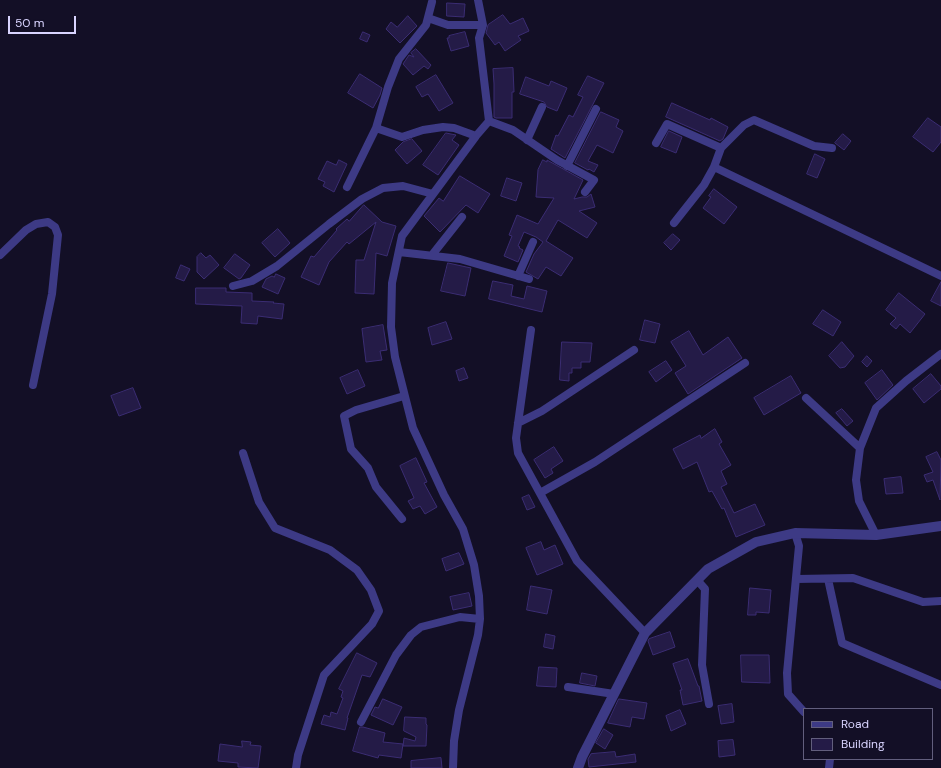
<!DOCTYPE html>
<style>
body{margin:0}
#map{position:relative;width:941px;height:768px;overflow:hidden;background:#130f26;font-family:"DM Sans",sans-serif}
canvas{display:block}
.legend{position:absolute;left:803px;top:708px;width:130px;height:52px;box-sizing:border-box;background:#130f26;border:1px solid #625e7d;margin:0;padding:5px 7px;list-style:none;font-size:12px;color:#d9d4ff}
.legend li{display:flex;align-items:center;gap:8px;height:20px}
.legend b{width:20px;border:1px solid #625e7d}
.scale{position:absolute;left:8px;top:16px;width:68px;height:18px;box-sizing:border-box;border:2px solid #d9d4ff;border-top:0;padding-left:5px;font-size:12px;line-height:14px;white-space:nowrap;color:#d9d4ff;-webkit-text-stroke:3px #130f26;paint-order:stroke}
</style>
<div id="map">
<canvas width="941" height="768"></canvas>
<ul class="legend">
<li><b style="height:5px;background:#3d3a85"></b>Road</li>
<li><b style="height:11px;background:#241b47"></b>Building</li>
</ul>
<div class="scale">50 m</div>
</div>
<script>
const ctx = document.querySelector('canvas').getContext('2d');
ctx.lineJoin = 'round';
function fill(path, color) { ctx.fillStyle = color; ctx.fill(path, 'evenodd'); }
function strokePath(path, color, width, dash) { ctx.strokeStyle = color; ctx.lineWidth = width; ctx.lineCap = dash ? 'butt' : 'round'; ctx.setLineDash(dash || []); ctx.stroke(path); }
const building = new Path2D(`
 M447,3L465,4L464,17L447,16Z
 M503,15L510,24L523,18L529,31L518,36L521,40L505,51L499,42L495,45L486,33L488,25Z
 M408,16L417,26L400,43L386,29L391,22L397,27Z
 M363,32L370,35L367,42L360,39Z
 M465,32L469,46L451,51L447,38H449V36Z
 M416,49L431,65L428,69L424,66L413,75L403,64L409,55L414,57L411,53Z
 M513,68L514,92H512V118H496L494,117V84L493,69Z
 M360,74L382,88L380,95L373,108L348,93Z
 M436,75L453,103L439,111L428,94L422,97L416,87Z
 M588,76L604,83L565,158L551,149L556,135L558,136L569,115L573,117L583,97L578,95Z
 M526,77L549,86L551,81L567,88L557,111L547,107L544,102L520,94Z
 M672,103L710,120L711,118L728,127L723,139L720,141L666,117Z
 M601,112L619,120L616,127L623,131L613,153L597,145L588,161L598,165L594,172L589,169L588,170L575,163Z
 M928,118L941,127V142L933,152L913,137Z
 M669,131L682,137L676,153L661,147Z
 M446,133L456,135L452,140L459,145L438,175L423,165Z
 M843,134L851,141L844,150L835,143Z
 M412,139L422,151L407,164L395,150L403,142Z
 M815,154L825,159L817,178L807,174Z
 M339,160L347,164L334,192L323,186L325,182L318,179L327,161L336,165Z
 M543,160L547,162V160L583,180L574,199L582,197H587L591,194L595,207L579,211L597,223L587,238L558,220L546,241L573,258L561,276L546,267L538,279L526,272L534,254L543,242L536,237L524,232L518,246L520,247L519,248L523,250L518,262L504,256L512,236L509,235L517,215L538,224L554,198L536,197L538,170Z
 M460,176L490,194L478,213L466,205L440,232L424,216L439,198L443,201Z
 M507,178L522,183L516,201L501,196Z
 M714,189L737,207L724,224L703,208L711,197L709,196Z
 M364,205L382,222L396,226L387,256L376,253L374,294L355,293L356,260H364L376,222L349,244L347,242L329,262L319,285L301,277L311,256L314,257L337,230L336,229L347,219L349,221Z
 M278,229L290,243L275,257L262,243Z
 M673,234L680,240L671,250L664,243Z
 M201,253L206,258L210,255L219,265L204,279L197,272V257Z
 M235,254L250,265L241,278L239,279L224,268Z
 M448,263L471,268L465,296L441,291Z
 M181,265L190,269L184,281L176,278Z
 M276,274L285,278L278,294L262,287L266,279L272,276L274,277Z
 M493,281L513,285L511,296L524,299L527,286L547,291L542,312L489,299Z
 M941,282V306L931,301Z
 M196,288H226V292L252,293V301L274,302L273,303L284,304L282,319L258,316L257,324L241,323L242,306L196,304Z
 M899,293L925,314L910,333L900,324L896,329L890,324L896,318L886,310Z
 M823,310L841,322L833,336L813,324Z
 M645,320L660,324L655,343L640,340Z
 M446,322L452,339L432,345L428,328Z
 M383,325L387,350L380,351L382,360L366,362L362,329Z
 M689,331L703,355L728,337L742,358L688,394L675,373L686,366L671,342Z
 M562,342L592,343L590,362H581V368H572V373H569V381L560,380Z
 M842,342L854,356L845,367L840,368L829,356Z
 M867,356L872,361L867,367L862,362Z
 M666,361L672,370L656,382L649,372Z
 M464,368L468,378L459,381L456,371Z
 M358,370L365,386L347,394L340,378Z
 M882,370L893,385L877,400L865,383Z
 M931,374L941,386V389L924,403L913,389Z
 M791,376L801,393L764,415L754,398Z
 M133,388L141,408L119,416L111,396Z
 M842,409L853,421L847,426L836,413Z
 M715,429L722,442L719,444L731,465L721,471L727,484L721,487L734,513L755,504L765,525L736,537L724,508L722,509L712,491L709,492L697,462L683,469L673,449L700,435L701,438Z
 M554,447L563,461L551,469L553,473L545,478L534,460Z
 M937,452L941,460L940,500L933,480L927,482L924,475L933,472L926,457Z
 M416,458L427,482L424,483L437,507L425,514L420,506L413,509L408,501L414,498L400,466Z
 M901,477L903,493L886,494L884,479Z
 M529,495L535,507L527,510L522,498Z
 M541,542L544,550L555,545L563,564L537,575L526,548Z
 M459,553L464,564L446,571L442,559Z
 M531,586L552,590L547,614L527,610Z
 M750,588L771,590L769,613L756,612V615H748Z
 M469,593L472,606L453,610L450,597Z
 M670,632L675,647L653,655L648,641L649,639Z
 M546,634L555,636L553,649L544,647Z
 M357,653L377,663L370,677L362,675L347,718H348L345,730L321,724L324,715L330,717L331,712L337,714L343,698L341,697L343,691L339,689Z
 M741,655H769L770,683L742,682Z
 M688,659L698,686H699L702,701L683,705L680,690H682L673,664Z
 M539,667L557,668L556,687L537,686Z
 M582,673L597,676L595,686L580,683Z
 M383,699L402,707L393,725L371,715L375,707L378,708Z
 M619,699L647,703L644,719L632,717L630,727L608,723Z
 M732,704L734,722L721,724L718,706Z
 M680,710L686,724L671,731L666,716Z
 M405,717L426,718V724L427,725L426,746H403L404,738L415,741L416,737L404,731Z
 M360,727H363L385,733L383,742L403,744L401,758L379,755L378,758L353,751Z
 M604,729L613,735L605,749L596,743Z
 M733,740L735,755L719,757L718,741Z
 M242,741L251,742L250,745L261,746L258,768L238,767V763L218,761L220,744L242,747Z
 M615,752L616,757L635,754L636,762L589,767L588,759L591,754Z
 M441,758L442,768H411V761Z`);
const minor = new Path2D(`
 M428,18L448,25H483
 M489,121L513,130L557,160L594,180L585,192
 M376,128L402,137L423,130L443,127L454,128L476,136
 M527,140L542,107
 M656,143L667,124L721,148
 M567,166L596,109
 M714,167L941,276
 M347,187L376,128L388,87L399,59L426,25L432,2
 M674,223L704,185L714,167L721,148L744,125L754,120L814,146L832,148
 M399,252L460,259L529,279
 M0,255L26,230L36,224L48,222L55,227L58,235L52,294L33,385
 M432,255L462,217
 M518,276L533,242
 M233,286L252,281L277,266L329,224L362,199L383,188L403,186L433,194
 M531,330L516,438L518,453L577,561L645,633
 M806,398L860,448
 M518,423L542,411L634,350
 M243,453L259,502L275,528L330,550L357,570L371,590L379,611L372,624L324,675L298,755L296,768
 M540,493L595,462L745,363
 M402,519L376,487L368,468L351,449L344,416L356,410L404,396
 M795,533L799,546L787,673L788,694L804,712
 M876,535L859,501L856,480L860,448L876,408L906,381L941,354
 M797,579L853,578L923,602L941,601
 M828,579L842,643L941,685
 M697,580L705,589L702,665L709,704
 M568,687L614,694
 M361,722L396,655L411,635L421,627L460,617L480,619
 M453,768L454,741L459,710L478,635L480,619L479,596L474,565L463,529L444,495L413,428L395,357L391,327L392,283L402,236L476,136L489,121L479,38L483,25L478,0
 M829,768L830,759`);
const tertiary = new Path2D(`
 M578,768L582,757L645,633L708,569L756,542L795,533L876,535L941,526`);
fill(building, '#241b47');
strokePath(building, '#3b2d73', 1);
strokePath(minor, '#3d3a85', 8);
strokePath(tertiary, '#3d3a85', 10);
</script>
